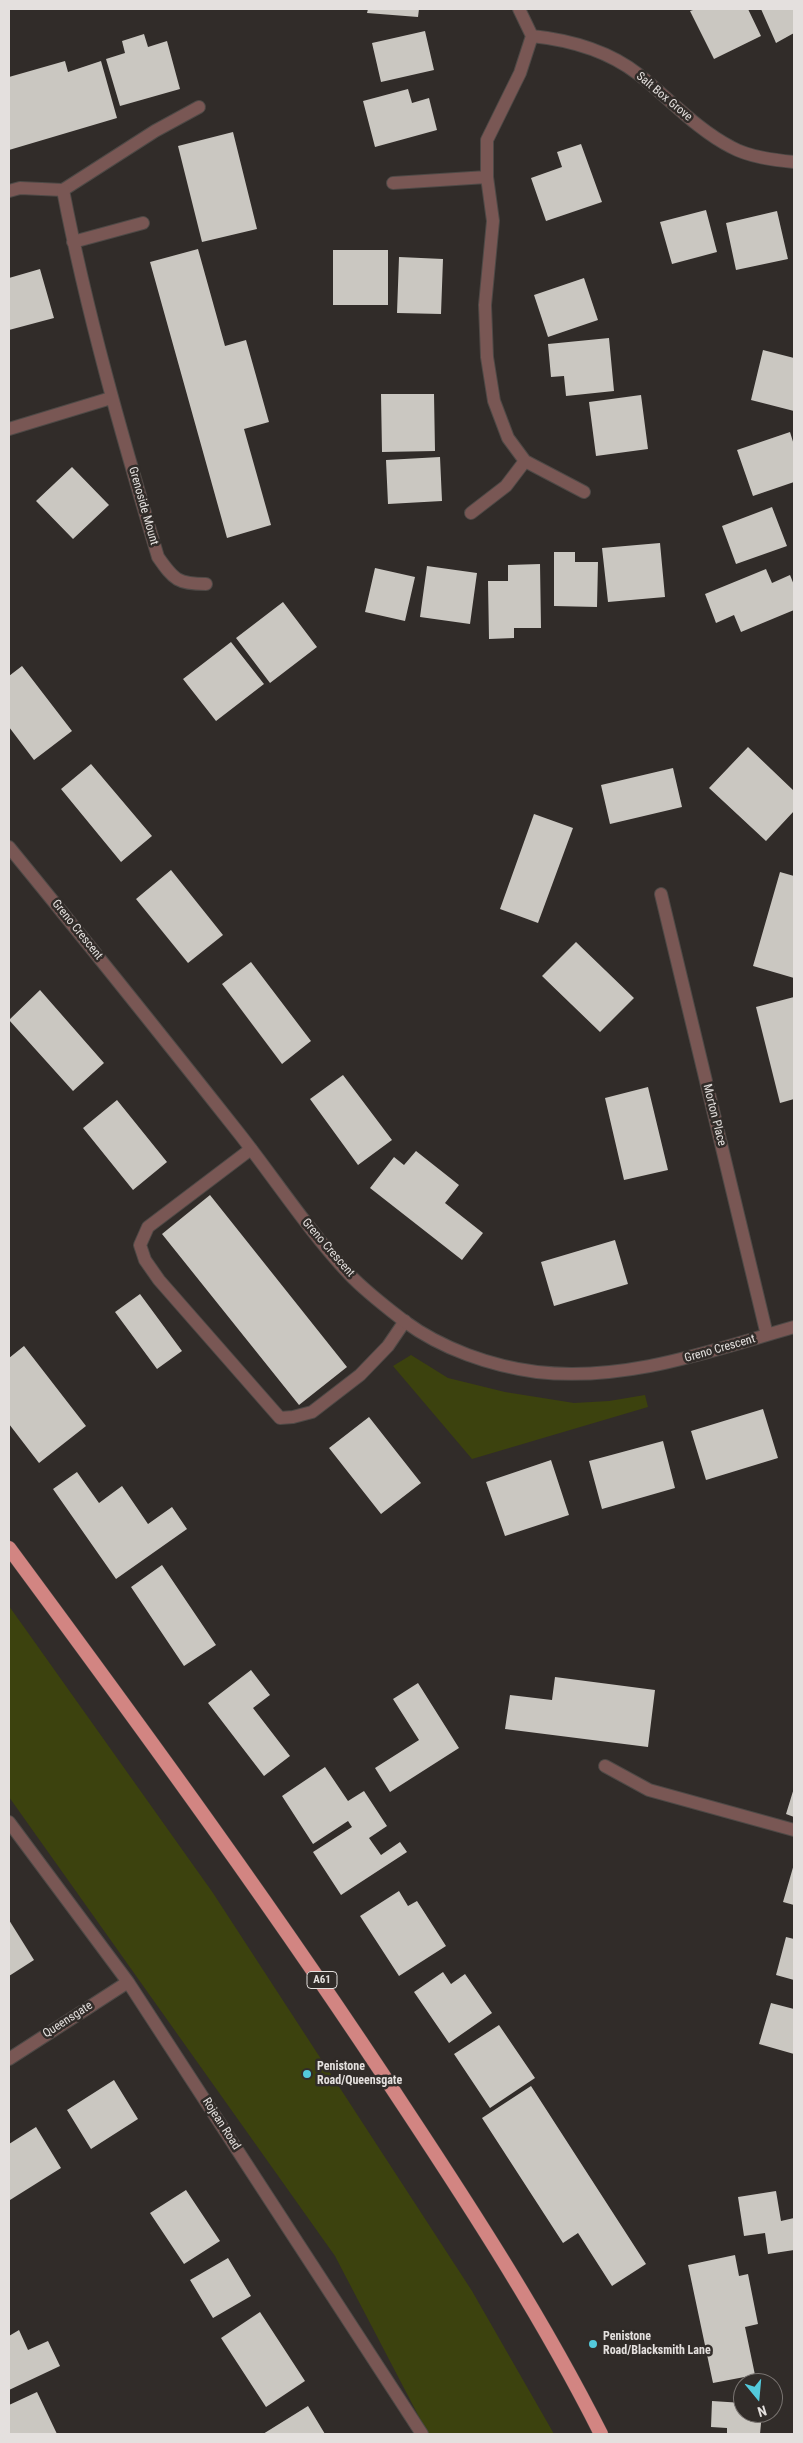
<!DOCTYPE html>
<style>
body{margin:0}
#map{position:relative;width:803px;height:2443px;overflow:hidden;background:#312c29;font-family:"Roboto Condensed",sans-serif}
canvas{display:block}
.frame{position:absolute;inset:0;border:10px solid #e4e0de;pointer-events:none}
.north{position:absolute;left:733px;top:2373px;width:50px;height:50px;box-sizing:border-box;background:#312c29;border:1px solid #797471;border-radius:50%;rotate:163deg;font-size:14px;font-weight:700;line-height:20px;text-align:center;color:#e4e0de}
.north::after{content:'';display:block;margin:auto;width:18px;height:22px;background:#53cadc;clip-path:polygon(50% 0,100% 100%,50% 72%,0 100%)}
</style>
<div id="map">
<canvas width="803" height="2443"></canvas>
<div class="frame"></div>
<div class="north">N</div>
</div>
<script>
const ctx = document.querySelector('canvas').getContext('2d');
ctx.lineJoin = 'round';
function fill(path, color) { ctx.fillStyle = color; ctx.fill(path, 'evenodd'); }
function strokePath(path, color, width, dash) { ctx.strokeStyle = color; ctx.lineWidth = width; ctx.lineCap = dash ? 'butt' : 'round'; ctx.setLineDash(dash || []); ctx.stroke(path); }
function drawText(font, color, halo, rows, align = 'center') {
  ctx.font = font + ' "Roboto Condensed",sans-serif'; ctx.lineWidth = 5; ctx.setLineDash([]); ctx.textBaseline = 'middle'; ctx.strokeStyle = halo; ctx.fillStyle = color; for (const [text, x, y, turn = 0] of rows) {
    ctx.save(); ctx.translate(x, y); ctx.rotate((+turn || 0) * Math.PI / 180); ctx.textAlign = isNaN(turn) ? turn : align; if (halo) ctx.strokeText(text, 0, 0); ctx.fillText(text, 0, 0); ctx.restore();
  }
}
const green = new Path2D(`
 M411,1355L448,1378L505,1392L574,1403L609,1401L645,1395L648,1407L472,1459L393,1366Z
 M9,1606L213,1893L472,2291L554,2434H428L335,2256L9,1797Z`);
const building = new Path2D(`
 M368,9H419L418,17L367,13Z
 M696,9H748L761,36L714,59L690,11Z
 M761,9H794V33L776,43Z
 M425,31L434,70L381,82L372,43Z
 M144,34L148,47L167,41L180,89L120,106L106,59L125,53L122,41Z
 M65,61L68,72L101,61L117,118L9,150V77Z
 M408,89L412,103L429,98L437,130L375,147L363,101Z
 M233,132L257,229L202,242L178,146Z
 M581,144L602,202L546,221L531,178L562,167L557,152Z
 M706,210L717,252L672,264L660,222Z
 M777,211L788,259L736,270L726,223Z
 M198,249L225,346L246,340L269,422L244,429L271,525L227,538L150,262Z
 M333,250H388V305H333Z
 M399,257L443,259L441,314L397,313Z
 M40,269L54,318L9,330V278Z
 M584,278L598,320L548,337L534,295Z
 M609,338L614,391L566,396L564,376L551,377L548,344Z
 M763,350L794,358V411L751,400Z
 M381,394H434L435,451L382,452Z
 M641,395L648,449L596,456L589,402Z
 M790,432L794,445V482L753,496L737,450Z
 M440,457L442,501L388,504L386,460Z
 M72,467L109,505L73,539L36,501Z
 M772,507L787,546L736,564L722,526Z
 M660,543L665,597L608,602L602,548Z
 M554,552H575V562H598L597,607L554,606Z
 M540,564L541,628H514V638L489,639L488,581H508V565Z
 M427,566L477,573L470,624L420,617Z
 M375,568L415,577L405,621L365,612Z
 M766,569L772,583L790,575L794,585V610L741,632L734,615L716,623L705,594Z
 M283,602L317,647L270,683L236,638Z
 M231,642L264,684L216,721L183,679Z
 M22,666L72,731L34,760L9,727V676Z
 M748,747L794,791V811L766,841L709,788Z
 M91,764L152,836L121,862L61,789Z
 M673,768L682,807L610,824L601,785Z
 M534,814L573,828L538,923L500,909Z
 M171,870L223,935L188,963L136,899Z
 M780,872L794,876V978L753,966Z
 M576,942L634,998L600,1032L542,976Z
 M251,962L311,1041L282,1064L222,984Z
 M40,990L104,1063L73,1091L9,1020Z
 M794,997V1099L780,1103L756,1007Z
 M343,1075L392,1140L358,1165L310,1099Z
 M648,1087L668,1170L624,1180L605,1098Z
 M117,1100L167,1162L133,1190L83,1128Z
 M416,1151L459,1185L445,1203L483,1233L462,1260L370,1188L394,1157L404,1165Z
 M210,1195L347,1367L299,1405L162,1234Z
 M615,1240L628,1284L554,1306L541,1262Z
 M140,1294L182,1351L157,1369L115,1312Z
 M24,1346L86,1426L39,1463L9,1424V1358Z
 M763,1409L778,1458L706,1480L691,1431Z
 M369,1417L421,1483L381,1514L329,1448Z
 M663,1441L675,1488L602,1509L589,1461Z
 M551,1460L569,1515L505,1536L486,1482Z
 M77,1472L99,1503L122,1486L148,1524L172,1507L187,1529L116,1579L53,1489Z
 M162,1565L216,1645L184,1666L131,1587Z
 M251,1670L270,1695L253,1708L290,1756L264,1776L208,1703Z
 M555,1677L655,1690L648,1747L505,1729L510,1695L552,1700Z
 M418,1683L459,1748L390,1792L375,1768L419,1740L393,1699Z
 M325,1767L348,1801L364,1791L387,1826L369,1838L381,1855L400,1842L407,1852L341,1895L313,1852L352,1827L348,1821L313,1844L282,1796Z
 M794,1788V1817L786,1814Z
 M794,1864V1905L783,1902Z
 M399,1891L408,1906L417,1901L446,1946L399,1976L360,1916Z
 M9,1920L34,1960L9,1976Z
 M786,1937L794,1939V1980L776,1975Z
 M443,1972L451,1984L465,1974L492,2013L449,2043L414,1992Z
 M771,2003L794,2009V2054L759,2044Z
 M499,2025L535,2078L490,2108L454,2054Z
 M114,2080L138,2119L91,2149L67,2110Z
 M531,2086L646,2264L612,2286L578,2233L563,2243L482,2118Z
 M36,2127L61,2168L10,2200L9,2144Z
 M186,2190L220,2241L184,2264L150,2213Z
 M776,2191L781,2221L794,2218V2250L768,2254L765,2233L744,2236L738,2197Z
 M735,2255L739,2276L748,2274L758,2324L745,2327L755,2375L713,2383L688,2265Z
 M228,2258L251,2296L213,2318L190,2280Z
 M260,2312L305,2381L266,2407L221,2338Z
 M19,2330L28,2350L48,2341L60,2366L9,2390V2336Z
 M37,2392L57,2434H9V2405Z
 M712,2401L743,2403V2413H762L760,2434H727V2428L711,2427Z
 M308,2406L325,2434H263Z`);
const service = new Path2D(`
 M9,191L20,188L63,190L155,131L199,107
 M251,1149L148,1227L140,1245L145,1260L159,1280L280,1418L293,1417L312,1412L360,1375L388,1346L405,1321
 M605,1766L649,1790L794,1830`);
const minor = new Path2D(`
 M519,9L532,36C570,40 607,50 638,74C669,98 696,129 731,147C749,157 774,160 794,162
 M532,36L520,73L487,140V177L493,221L485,305L487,357L494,401L508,438L525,461L584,492
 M393,183L487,177
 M63,190C87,314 122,436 158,557C174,580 178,584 206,584
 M73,242L143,223
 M9,429L111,398
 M471,513L506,486L525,461
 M9,847C86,941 162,1036 238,1132C275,1179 308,1230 349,1274C365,1291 386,1307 404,1321C442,1349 491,1366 537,1372C627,1382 710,1351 794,1327
 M661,894L767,1335
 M9,1822L128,1982L422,2434
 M9,2059L128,1982`);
const trunk = new Path2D(`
 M9,1548C145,1732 280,1917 405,2108C475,2214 544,2321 601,2434`);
const markers = [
 [307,2074,5,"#53cadc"],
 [593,2344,5,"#53cadc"]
];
const shields = [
 [322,1980,30]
];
const shieldNames = [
 ["A61",322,1980]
];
const streetNames = [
 ["Salt Box Grove",664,97,40],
 ["Grenoside Mount",143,506,74],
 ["Greno Crescent",77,930,51],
 ["Morton Place",714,1115,76],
 ["Greno Crescent",328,1248,49],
 ["Greno Crescent",720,1349,-16],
 ["Queensgate",68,2020,-33],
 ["Rojean Road",221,2124,57]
];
const poiNames = [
 ["Penistone",317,2067],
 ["Road/Queensgate",317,2081],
 ["Penistone",603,2337],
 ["Road/Blacksmith Lane",603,2351]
];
fill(green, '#3c420e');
fill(building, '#cac7c1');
strokePath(service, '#4e4946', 14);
strokePath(minor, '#4e4946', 14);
strokePath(trunk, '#4e4946', 15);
strokePath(service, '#795754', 12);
strokePath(minor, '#795754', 12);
strokePath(trunk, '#d28582', 14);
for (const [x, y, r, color] of markers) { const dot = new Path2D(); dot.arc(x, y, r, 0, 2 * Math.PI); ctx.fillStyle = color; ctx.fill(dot); strokePath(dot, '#312c29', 2); }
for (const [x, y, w] of shields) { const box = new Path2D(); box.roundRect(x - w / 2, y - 8.5, w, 17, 4); ctx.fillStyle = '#312c29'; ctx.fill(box); strokePath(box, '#e4e0de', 1); }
drawText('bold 11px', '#e4e0de', null, shieldNames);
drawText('12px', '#e4e0de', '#312c29', streetNames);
drawText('bold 12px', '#e4e0de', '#312c29', poiNames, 'left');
</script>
